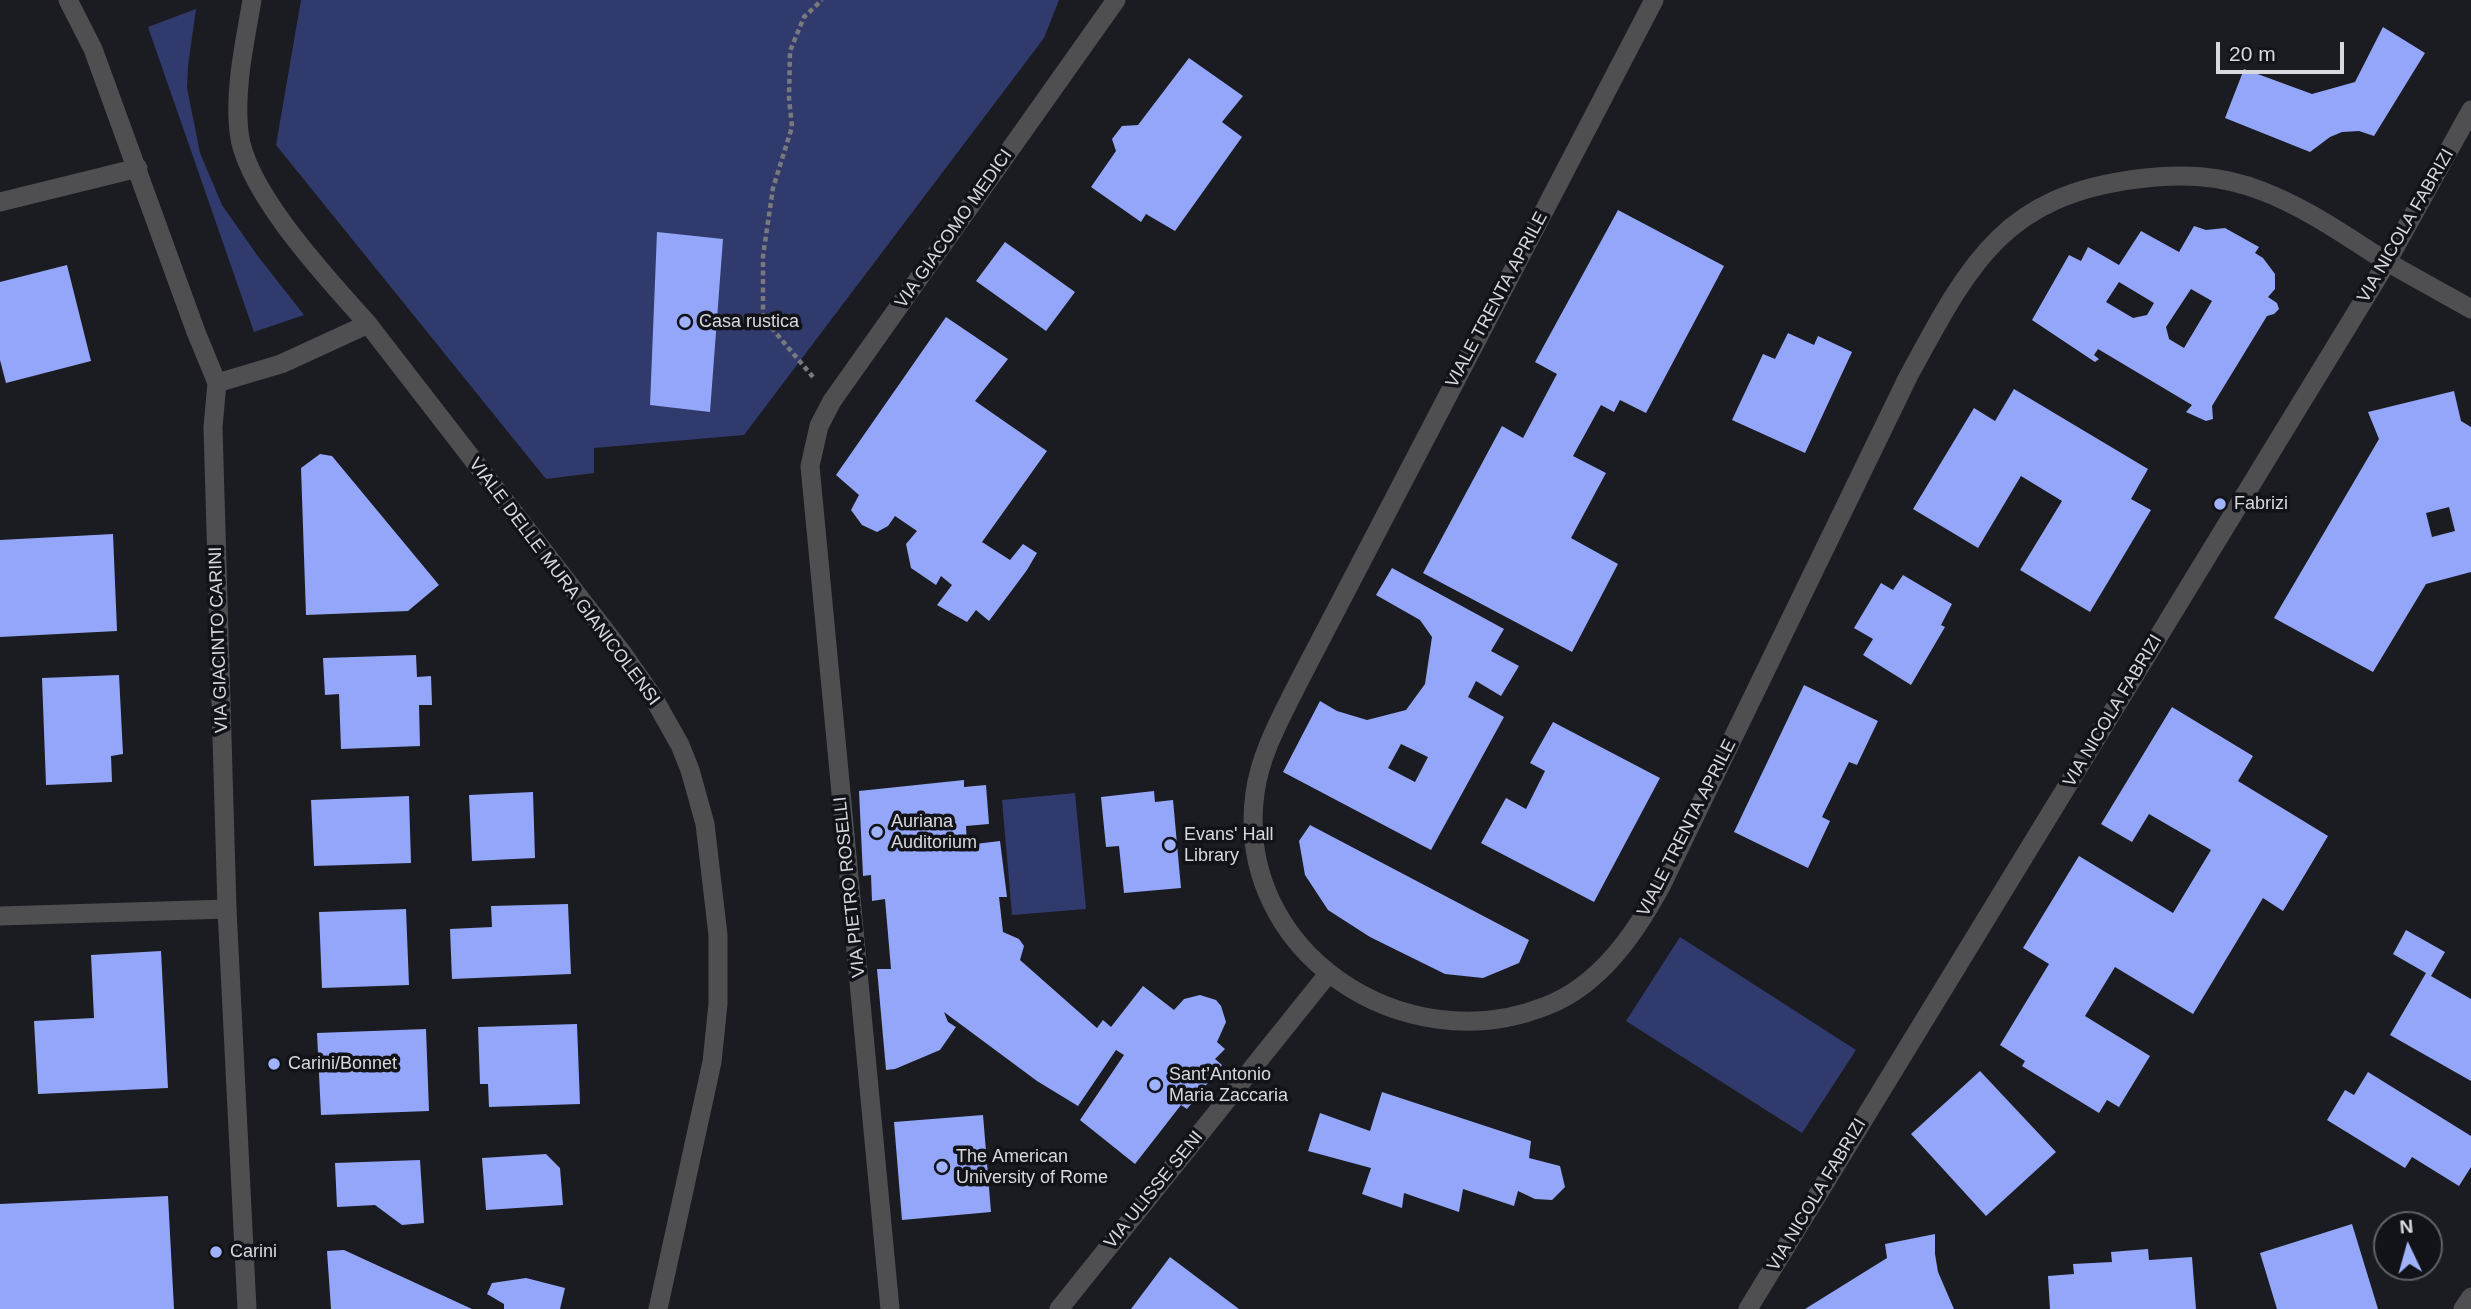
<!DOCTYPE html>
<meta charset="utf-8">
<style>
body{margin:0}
#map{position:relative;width:2471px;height:1309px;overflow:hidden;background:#1b1c21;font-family:Arial,sans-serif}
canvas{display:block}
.north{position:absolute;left:2373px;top:1211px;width:70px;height:70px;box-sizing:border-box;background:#121318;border:2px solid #616267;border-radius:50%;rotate:355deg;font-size:19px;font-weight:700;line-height:28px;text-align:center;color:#d8d9dd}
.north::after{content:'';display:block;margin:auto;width:24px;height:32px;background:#a1b2fd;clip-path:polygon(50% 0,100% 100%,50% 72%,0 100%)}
.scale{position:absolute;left:2216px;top:42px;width:128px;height:32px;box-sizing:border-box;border:4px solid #d8d9dd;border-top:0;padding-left:9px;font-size:21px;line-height:24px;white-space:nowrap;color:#d8d9dd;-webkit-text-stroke:5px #121318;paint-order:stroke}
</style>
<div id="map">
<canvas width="2471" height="1309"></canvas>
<div class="north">N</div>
<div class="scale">20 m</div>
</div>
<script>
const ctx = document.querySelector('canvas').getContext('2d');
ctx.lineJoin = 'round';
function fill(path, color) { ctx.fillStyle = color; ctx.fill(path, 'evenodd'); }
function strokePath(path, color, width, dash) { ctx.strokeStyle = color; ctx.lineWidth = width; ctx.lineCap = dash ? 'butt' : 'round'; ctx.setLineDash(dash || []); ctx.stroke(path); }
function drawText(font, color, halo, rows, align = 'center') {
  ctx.font = font + ' Arial,sans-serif'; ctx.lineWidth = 7; ctx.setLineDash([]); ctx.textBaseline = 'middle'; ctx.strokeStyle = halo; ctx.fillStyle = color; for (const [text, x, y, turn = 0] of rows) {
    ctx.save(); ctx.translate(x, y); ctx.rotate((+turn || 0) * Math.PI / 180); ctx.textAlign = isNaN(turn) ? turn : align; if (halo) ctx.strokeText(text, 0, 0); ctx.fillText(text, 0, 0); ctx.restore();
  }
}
const green = new Path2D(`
 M301,0H1059L1044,38L744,435L594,448V473L546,479L276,145Z
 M196,9L188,66L187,88L200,153L222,205L257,255L304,315L254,332L148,27Z
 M1075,793L1086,909L1012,915L1002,800Z
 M1680,937L1856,1050L1802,1133L1626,1021Z`);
const building = new Path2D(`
 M2383,27L2425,53L2374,136L2359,131L2342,132L2330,137L2310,152L2225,118L2244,69L2312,94L2355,82Z
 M1189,58L1243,96L1222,122L1242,137L1175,231L1146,214L1141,222L1091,187L1116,151L1112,139L1122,126L1138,125Z
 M1618,210L1724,266L1646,413L1620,400L1614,412L1601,405L1573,456L1606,473L1571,538L1618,564L1572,652L1423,573L1502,426L1523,438L1557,374L1535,362Z
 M2194,226L2206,230L2225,228L2259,247L2255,253L2263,258L2275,274V289L2268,297L2277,303L2279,309L2274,314L2267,316L2212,406L2213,419L2206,421L2186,412L2192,405L2098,349L2094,355L2099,359L2095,362L2032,320L2069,255L2081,261L2088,247L2119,265L2141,231L2179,252ZM2119,282L2154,303L2147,315L2133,318L2106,302ZM2191,289L2212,301L2184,348L2169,339L2166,327Z
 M657,232L723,239L710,412L650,405Z
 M1005,242L1075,292L1046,331L976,281Z
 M67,265L91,361L6,383L0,360V282Z
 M946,317L1008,359L975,401L1047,451L982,542L1010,560L1023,544L1037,553L1027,570L989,621L976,610L967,622L937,605L952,585L941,576L936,585L911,568L906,544L917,531L895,516L888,526L877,532L862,525L851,510L859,495L836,475Z
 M1788,333L1814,345L1818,336L1852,352L1805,453L1732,420L1763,354L1775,359Z
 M2014,389L2148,469L2131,499L2151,510L2090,612L2020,570L2062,501L2021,476L1978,548L1913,509L1974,408L1995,421Z
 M2454,391L2461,421L2471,427V572L2426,584L2373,672L2274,618L2379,439L2368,412ZM2449,507L2455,531L2432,537L2426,513Z
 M320,454L332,456L439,585L408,611L306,615L301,468Z
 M113,534L117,631L0,637V540Z
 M1392,568L1504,629L1491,651L1519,666L1501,696L1476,681L1468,697L1504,717L1431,850L1283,772L1320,701L1337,711L1367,720L1406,710L1425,684L1432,637L1420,620L1376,595ZM1401,744L1428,757L1415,782L1388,768Z
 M1903,575L1952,604L1941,625L1945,627L1911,685L1863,655L1873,639L1854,628L1881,583L1893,590Z
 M416,655L417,677L431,676L432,705H419L420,746L341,749L339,694L325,695L323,658Z
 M119,675L123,754L111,756L112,782L46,785L42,678Z
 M1804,685L1878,721L1857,765L1849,762L1822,817L1830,821L1808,868L1734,832Z
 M2172,707L2253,756L2238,781L2328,836L2283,911L2263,898L2193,1014L2115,967L2085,1016L2150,1056L2119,1107L2107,1100L2099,1113L2022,1066L2025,1061L2000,1045L2049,964L2023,948L2079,856L2173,913L2211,850L2149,814L2132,842L2101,824Z
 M1553,722L1660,778L1594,902L1481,843L1506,798L1526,809L1545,771L1530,763Z
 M964,780V787L986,785L989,824L966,826L967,845L1000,841L1007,897H999L1003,932L1019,939L1024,946L1020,960L1097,1028L1103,1020L1111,1027L1143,986L1174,1010L1184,999L1200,995L1216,1000L1221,1006L1226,1022L1217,1042L1225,1049L1215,1059L1222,1065L1187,1109L1181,1105L1135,1164L1080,1120L1124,1055L1116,1050L1078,1106L1037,1081L944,1012L948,1022L956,1027L940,1050L895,1069L886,1070L877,969H891L885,899L872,901L871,875L863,876L859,791Z
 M1154,791L1155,802L1173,800L1181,888L1124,893L1119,846L1106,847L1101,797Z
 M533,792L535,858L472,861L469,795Z
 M409,796L411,863L314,866L311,800Z
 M1310,825L1529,940L1519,963L1483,978L1445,974L1370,937L1328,910L1305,875L1299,841Z
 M568,904L571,974L452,979L450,929L492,927L491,906Z
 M406,909L409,985L322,988L319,912Z
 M2406,930L2445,952L2431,976L2471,999V1081L2390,1035L2426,973L2393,954Z
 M161,951L168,1088L38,1094L34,1021L94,1018L91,955Z
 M577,1024L580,1104L489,1107L488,1084H480L478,1027Z
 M426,1029L429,1111L321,1115L317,1033Z
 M1980,1071L2056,1152L1986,1216L1911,1134Z
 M2368,1072L2471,1136V1167L2459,1186L2412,1157L2405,1168L2327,1120L2345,1090L2354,1095Z
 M1382,1092L1531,1141L1529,1158L1560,1166L1565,1187L1552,1200L1535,1199L1518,1191L1514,1206L1463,1189L1459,1212L1404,1193L1402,1208L1362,1194L1371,1168L1308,1151L1320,1113L1370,1131Z
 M983,1115L991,1212L902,1220L894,1122Z
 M546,1154L560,1168L563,1205L486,1210L482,1158Z
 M420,1160L424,1223L402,1225L375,1205L337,1207L335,1163Z
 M168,1196L174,1309H0V1204Z
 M2352,1224L2378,1309H2277L2260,1253Z
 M1935,1234V1254L1938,1272L1954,1309H1805L1887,1258L1885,1244Z
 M2148,1249L2149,1260L2192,1257L2196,1309H2050L2048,1276L2074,1274L2073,1264L2112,1262L2111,1252Z
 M344,1250L472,1309H331L327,1251Z
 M1170,1257L1239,1309H1131Z
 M526,1278L565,1288L560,1309H504V1304L487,1294L492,1283Z`);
const path = new Path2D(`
 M813,377L775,332L763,314V256L773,188L792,127L789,98L790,51L804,17L822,0`);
const minor = new Path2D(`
 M1654,0L1297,685C1280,719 1260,755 1255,793C1233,952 1404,1063 1546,1006C1599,986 1635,934 1661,886L1908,377C1968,267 2001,196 2137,179C2181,173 2221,175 2262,191C2307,208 2347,237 2387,262L2471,110
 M0,202L138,168
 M0,916L227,909
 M890,1309L810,466L819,426L832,401L1116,0
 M1059,1309L1328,974
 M2463,1309L2471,1297`);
const tertiary = new Path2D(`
 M68,0L93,49L196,332L217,383L213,427L227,909L247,1309
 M252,0C245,42 234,89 239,132C245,191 328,279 368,324L621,651L653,697L680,745L690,770L705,824L718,935V1004L712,1062L658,1309
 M217,383L281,364L368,324
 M1748,1309L2387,262L2471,309`);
const markers = [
 [685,322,7,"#a1b2fd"],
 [2220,504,7,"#a1b2fd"],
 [877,832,7,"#a1b2fd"],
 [1170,845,7,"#a1b2fd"],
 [274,1064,7,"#a1b2fd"],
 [1155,1085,7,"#a1b2fd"],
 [942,1167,7,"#a1b2fd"],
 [216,1252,7,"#a1b2fd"]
];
const streetNames = [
 ["VIA NICOLA FABRIZI",2406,226,-60],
 ["VIA GIACOMO MEDICI",954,229,-55],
 ["VIALE TRENTA APRILE",1497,300,-62],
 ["VIALE DELLE MURA GIANICOLENSI",564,582,53],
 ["VIA GIACINTO CARINI",219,640,-92],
 ["VIA NICOLA FABRIZI",2113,711,-59],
 ["VIALE TRENTA APRILE",1687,828,-63],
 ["VIA PIETRO ROSELLI",850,887,-96],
 ["VIA ULISSE SENI",1154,1190,-51],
 ["VIA NICOLA FABRIZI",1817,1195,-59]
];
const poiNames = [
 ["Casa rustica",699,322],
 ["Fabrizi",2234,504],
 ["Auriana",891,822],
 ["Auditorium",891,843],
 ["Evans' Hall",1184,835],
 ["Library",1184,856],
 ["Carini/Bonnet",288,1064],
 ["Sant’Antonio",1169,1075],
 ["Maria Zaccaria",1169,1096],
 ["The American",956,1157],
 ["University of Rome",956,1178],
 ["Carini",230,1252]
];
fill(green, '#313a6c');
fill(building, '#94a6f9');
strokePath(path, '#78797d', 4.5, [5, 3.5]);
strokePath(minor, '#4f4f52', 19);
strokePath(tertiary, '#4f4f52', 19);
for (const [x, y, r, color] of markers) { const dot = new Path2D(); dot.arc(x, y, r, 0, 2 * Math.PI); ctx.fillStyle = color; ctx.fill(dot); strokePath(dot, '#121318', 2.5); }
drawText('18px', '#d8d9dd', '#121318', streetNames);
drawText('18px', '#d8d9dd', '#121318', poiNames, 'left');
</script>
